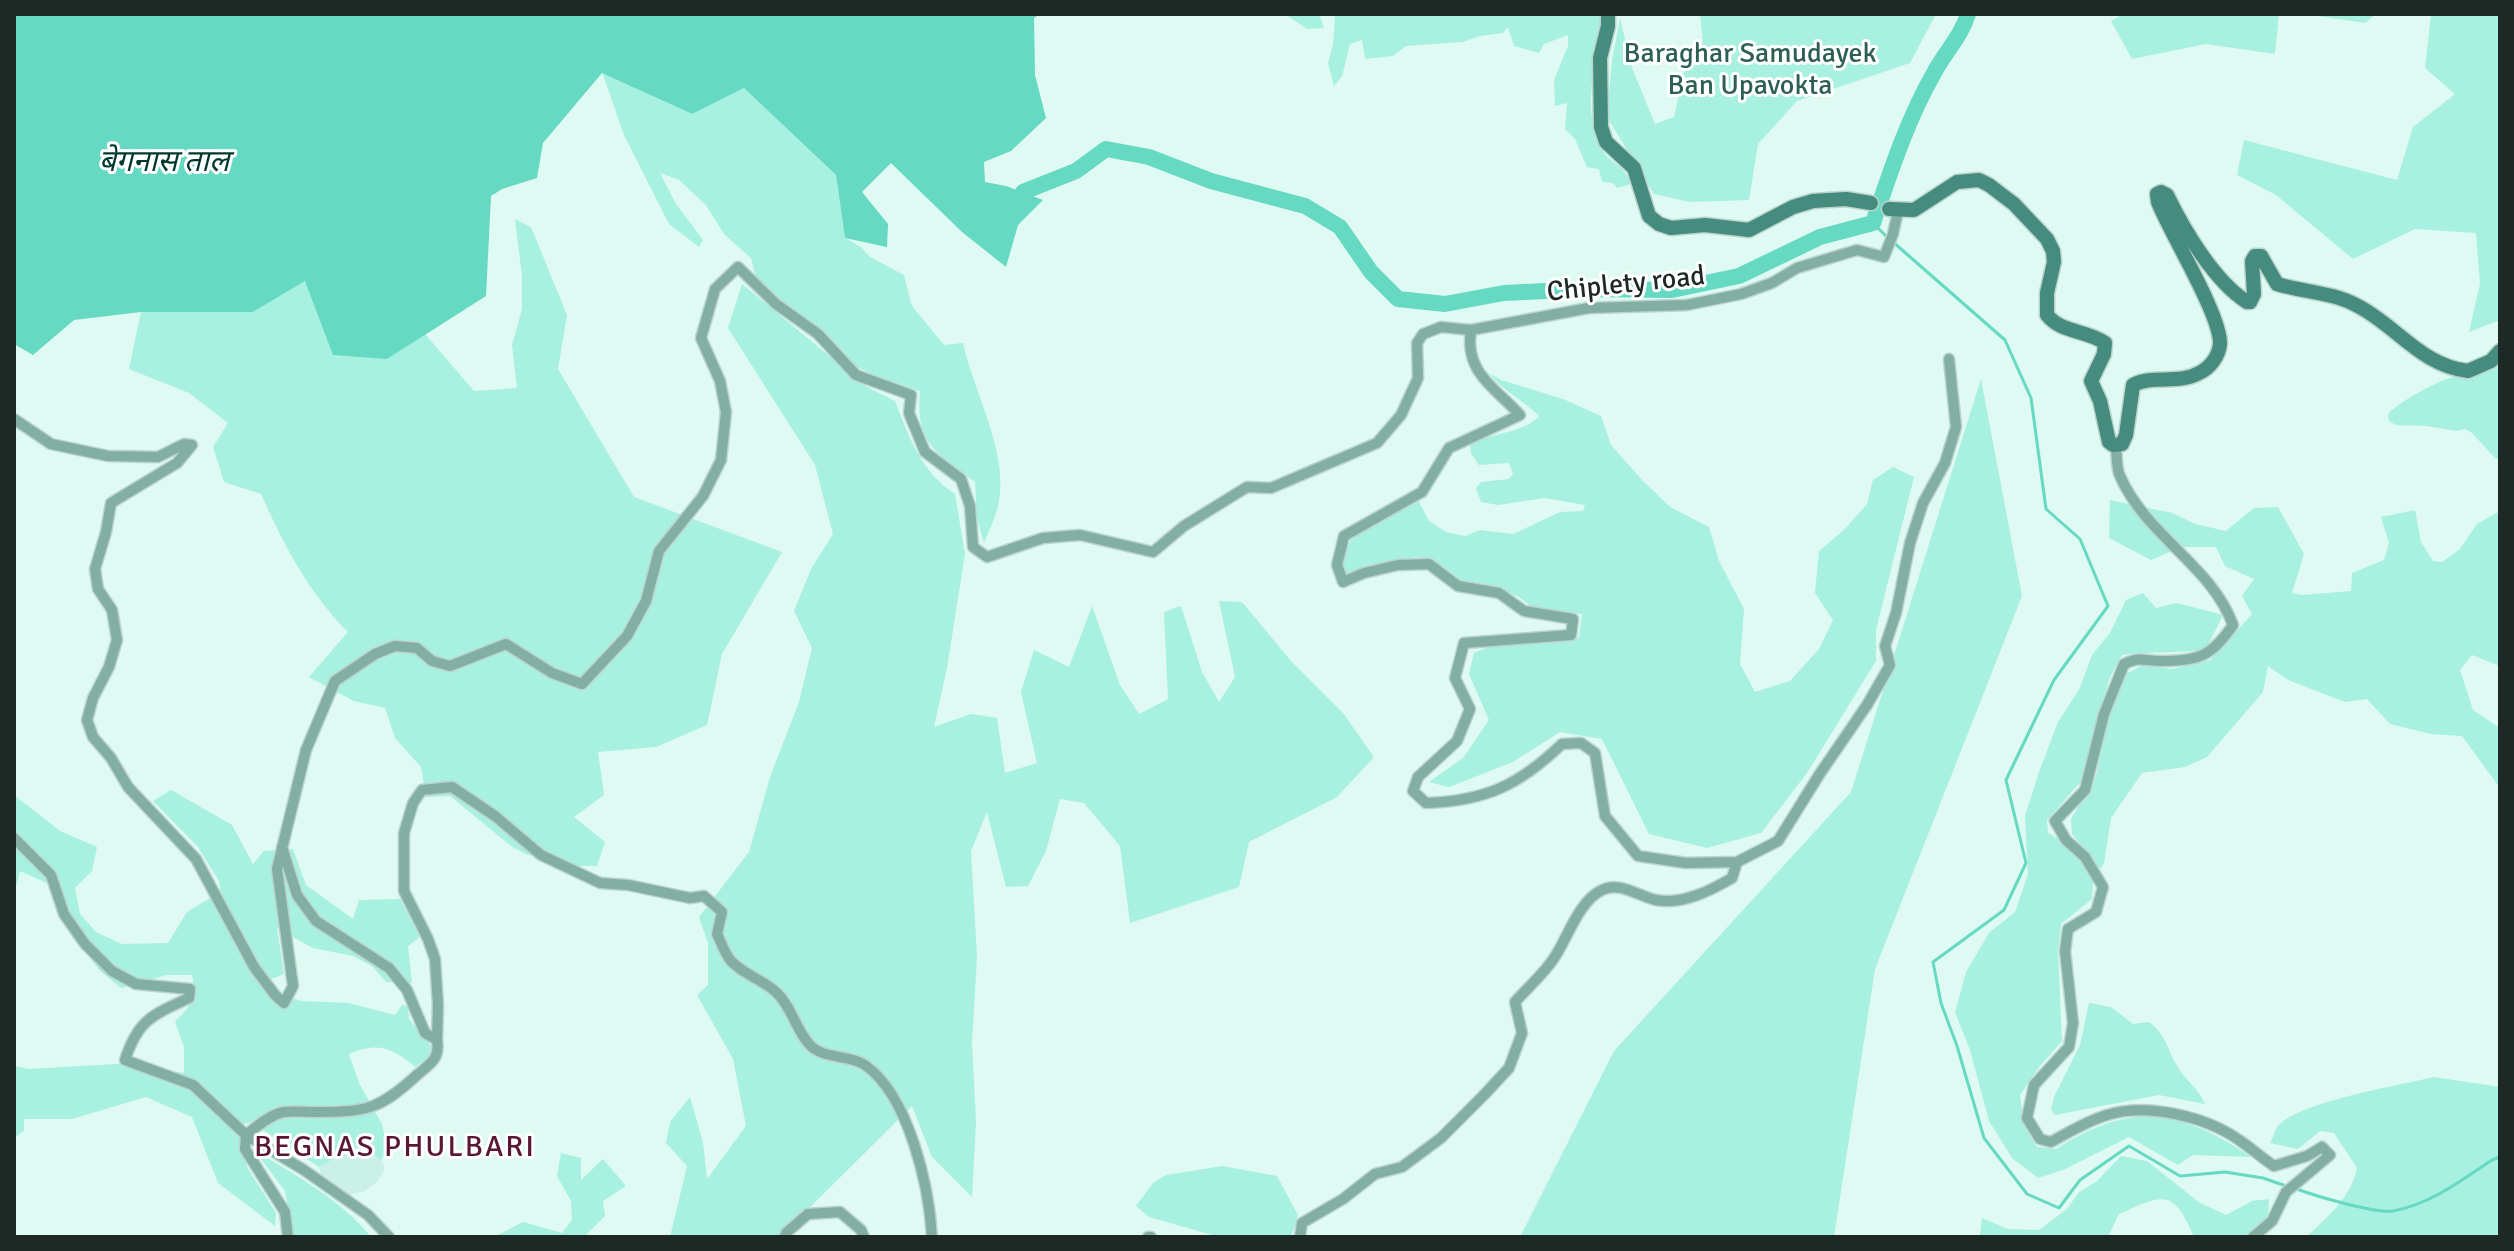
<!DOCTYPE html>
<meta charset="utf-8">
<style>
body{margin:0}
#map{position:relative;width:2514px;height:1251px;overflow:hidden;background:#defaf2;font-family:Signika,sans-serif}
canvas{display:block}
.frame{position:absolute;inset:0;border:16px solid #1e2926;pointer-events:none}
</style>
<div id="map">
<canvas width="2514" height="1251"></canvas>
<div class="frame"></div>
</div>
<script>
const ctx = document.querySelector('canvas').getContext('2d');
ctx.lineJoin = 'round';
function fill(path, color) { ctx.fillStyle = color; ctx.fill(path, 'evenodd'); }
function strokePath(path, color, width, dash) { ctx.strokeStyle = color; ctx.lineWidth = width; ctx.lineCap = dash ? 'butt' : 'round'; ctx.setLineDash(dash || []); ctx.stroke(path); }
function drawText(font, color, halo, rows, align = 'center') {
  ctx.font = font + ' Signika,"Noto Sans Devanagari",sans-serif'; ctx.lineWidth = 6; ctx.setLineDash([]); ctx.textBaseline = 'middle'; ctx.strokeStyle = halo; ctx.fillStyle = color; for (const [text, x, y, turn = 0] of rows) {
    ctx.save(); ctx.translate(x, y); ctx.rotate((+turn || 0) * Math.PI / 180); ctx.textAlign = isNaN(turn) ? turn : align; if (halo) ctx.strokeText(text, 0, 0); ctx.fillText(text, 0, 0); ctx.restore();
  }
}
const built = new Path2D(`
 M364,1147L381,1160L385,1168L378,1181L363,1192L348,1195L338,1190L321,1175L319,1167L353,1148Z`);
const green = new Path2D(`
 M1285,14H1319L1324,28L1307,29Z
 M1327,14H1605C1597,56 1579,111 1603,151C1612,166 1622,161 1631,184L1617,188L1613,183L1602,182L1599,169L1587,167L1575,139L1565,129L1567,103L1555,106L1554,80L1568,46V35L1544,44L1539,53L1514,46L1508,27L1503,33L1480,36L1463,42L1406,46L1393,56L1365,59L1362,40L1350,44L1342,76L1334,86L1328,63L1333,44L1335,17Z
 M1700,14H1936L1910,63L1797,101L1758,144L1749,200L1690,202L1654,194L1607,117L1612,61L1620,18L1632,68L1655,124L1674,117L1684,70L1703,41Z
 M2123,14H2279L2275,54L2206,44L2132,59L2111,21Z
 M2305,14H2376L2365,23Z
 M2431,14H2500V320L2469,332L2480,284L2476,233L2415,229L2353,259L2276,195L2237,175L2244,140L2397,180L2413,127L2455,94L2425,68Z
 M602,72L691,114L744,88L836,175L845,238L861,247L870,257L904,275L912,306L944,345L963,343C974,393 1008,451 999,501C997,515 989,530 984,543L977,518L975,482C937,452 915,445 920,391L877,377L851,364L820,329L785,304L756,278L751,258L724,234L706,205L679,180L660,173L676,204L703,240L699,247L669,224L624,135Z
 M515,219L531,227L567,315L558,369L634,497L782,552L722,654L707,725L656,747L598,752L604,795L574,817L605,842L597,866H572L556,859L528,855L511,846L450,796L426,797L421,767L395,738L385,708L354,701L309,677L348,632C308,592 284,545 261,494L224,482L213,447L228,423L189,393L129,369L141,312H253L305,281L387,359L425,334L474,391L517,388L512,345L522,309V276Z
 M742,284L867,387L895,401C909,437 921,472 955,494L965,554L947,668L934,727L971,714L997,718L1005,773L1037,763L1021,692L1034,650L1069,667L1092,606L1120,685L1139,714L1168,699L1164,612L1181,606L1202,672L1219,702L1235,677L1219,601L1242,602L1291,661L1343,713L1374,757L1337,797L1249,842L1239,887L1130,923L1120,846L1084,803L1060,799L1046,851L1028,886L1006,887L987,812L971,851L977,957L972,1043L976,1122L972,1197L932,1157L912,1106L780,1237H670L687,1166L666,1143L670,1122L690,1097L703,1142L707,1179L746,1126L733,1059L697,995L708,985V943L699,917L749,852L770,777L799,702L812,648L794,611L811,569L833,534L815,465L728,328Z
 M2500,366V459H2496L2472,433L2465,429L2457,431L2426,426L2396,425L2389,421L2388,414C2398,403 2435,382 2450,378C2468,374 2484,375 2500,366Z
 M1489,373L1501,380L1563,399L1601,416L1611,445L1641,479L1670,507L1709,527L1719,561L1744,609L1740,664L1755,692L1790,681L1819,649L1833,620L1815,593L1819,551L1844,530L1867,504L1873,480L1893,467L1914,477L1876,630V661L1807,773L1761,833L1707,848L1649,834L1602,739L1560,732L1513,762L1449,787L1429,782L1463,758L1489,720L1469,674L1474,653L1491,646L1579,638L1582,614L1533,608L1519,597L1486,584L1462,581L1447,569L1417,557L1381,564L1352,574L1344,573C1343,567 1342,559 1343,554C1347,531 1399,512 1419,502L1429,521L1446,532L1465,536L1480,530L1513,534L1560,512L1583,511L1585,505L1545,498L1498,505L1481,502L1476,488L1481,482L1509,479L1513,474L1509,463L1479,465L1471,453L1470,444C1491,433 1524,433 1539,416C1523,400 1503,391 1489,373Z
 M1981,379L2022,596L1875,969L1834,1237H1520L1614,1051L1851,792Z
 M2110,500L2172,513L2195,524L2226,531L2254,508L2278,507L2304,554L2292,593L2302,595L2351,591L2352,573L2384,560L2389,543L2381,517L2415,510L2421,542L2433,561L2442,562L2460,549L2477,524L2500,511V666L2472,655L2460,670L2473,710L2500,728V788L2462,736L2431,734L2390,724L2367,699L2345,702L2288,680L2268,666L2263,692L2207,757L2185,767L2142,773L2111,818L2104,863L2100,869L2072,834L2071,819L2096,776L2108,720L2126,674L2143,665L2172,669L2210,660L2252,614L2242,596L2254,579L2225,566L2216,547H2181L2151,560L2109,538Z
 M2143,593L2156,608L2177,603L2223,615L2206,649C2178,654 2150,651 2122,655L2110,677L2101,707L2084,778L2047,820L2048,833C2063,840 2088,863 2092,879C2094,885 2092,894 2092,899L2061,924L2058,952L2062,1041L2039,1067L2020,1095L2024,1125L2037,1147L2056,1149C2131,1101 2179,1108 2251,1157L2193,1155L2178,1165L2129,1137L2063,1170L2038,1178L2012,1158L1989,1121L1970,1050L1955,1012L1966,972L1989,933L2015,912L2028,874L2025,816L2039,772L2058,722L2080,688L2092,655L2110,633L2126,600Z
 M171,790L232,825L253,864L264,851L293,849L306,885L353,919L359,900L400,899L420,937L408,946L412,983L386,982L372,966L353,956L313,948L277,928L284,974L269,980L279,994L301,1001L349,1003L395,1015L402,1005L408,1006L409,1019L431,1046L429,1057L415,1067C393,1047 376,1042 349,1054L359,1083L382,1124L387,1148L381,1160L364,1147L353,1148L319,1167L251,1122L239,1126L247,1167L276,1213L275,1226L218,1183L192,1117L146,1097L72,1119H24V1131L14,1138V1066L29,1069L117,1064L184,1073V1047L175,1021C191,1008 196,996 192,975H167L121,988L100,971L57,914L51,885L20,871L17,884L14,886V795L60,831L97,847L92,871L75,888L80,914L96,932L122,944L168,943L187,912L210,898L224,913L219,881L198,847L153,801Z
 M2089,1003L2111,1007L2133,1024L2149,1022C2166,1034 2168,1052 2179,1069C2187,1082 2199,1089 2205,1104L2159,1095L2055,1115L2051,1110L2054,1097L2080,1045Z
 M2434,1077L2500,1087V1237H2306C2327,1218 2352,1196 2357,1168L2334,1133L2320,1131L2298,1149L2270,1143C2273,1138 2275,1130 2278,1126C2298,1102 2401,1085 2434,1077Z
 M255,1151C293,1173 344,1202 371,1237H294L285,1191Z
 M561,1153L581,1158V1180L603,1159L626,1186L603,1201L605,1216L584,1237H494L523,1222L562,1233L572,1220L571,1201L557,1176Z
 M2121,1156L2147,1161L2200,1203L2226,1215L2252,1201L2269,1199L2268,1221L2243,1237H2194C2173,1188 2164,1194 2119,1214L2108,1237H1980L1982,1218L2008,1229L2039,1230L2067,1209L2079,1192L2096,1182Z
 M1222,1166L1277,1176L1298,1215L1291,1237H1219L1149,1217L1136,1206L1153,1183L1166,1175Z`);
const water = new Path2D(`
 M14,14H1040L1034,18L1035,75L1046,118L1011,151L984,162L985,182L1006,186L1043,200L1018,225L1006,267L962,232L891,163L862,192L888,224L887,247L845,238L836,175L744,88L692,114L602,73L543,143L537,178L502,189L491,196L486,296L387,359L333,355L305,281L253,312H141L74,320L33,355L14,344Z`);
const stream = new Path2D(`
 M1873,223L1887,237
 M1893,242L2005,340L2031,398L2046,509L2080,539L2108,606L2054,680L2006,780L2026,863L2004,910L1933,962L1941,1003L1957,1046L1984,1138L2027,1194L2059,1208L2080,1180L2129,1146L2180,1176L2225,1172L2263,1178L2289,1187
 M2297,1189C2315,1196 2377,1214 2393,1211C2431,1204 2462,1180 2492,1160L2500,1157`);
const river = new Path2D(`
 M1023,192L1076,171L1106,149L1149,157L1211,181L1305,206L1340,227L1371,272L1398,299L1445,304L1504,293L1588,289L1672,290L1739,276L1820,237L1873,223C1890,173 1907,120 1934,73C1945,52 1961,37 1968,14`);
const street = new Path2D(`
 M14,419L51,444L108,456L158,457L184,444L192,445L177,463L111,503L106,532L95,569L98,589L112,610L117,640L109,667L93,698L87,720L93,737L111,758L128,787L196,859L254,967L275,995L284,1003L293,986L277,869L306,750L335,681L375,654L395,646L417,648L432,661L450,666L506,644L552,673L582,684L627,636L646,601L659,551L703,496L721,460L726,412L720,381L701,338L715,289L738,267L776,304L818,334L856,375L911,395L909,413L925,452L961,479L970,506L973,547L987,557L1043,538L1080,535L1153,552L1184,526L1247,487L1271,488L1377,443L1401,415L1418,378L1417,343L1423,334L1441,327L1471,330
 M2116,445C2117,455 2116,468 2120,476C2146,536 2212,566 2233,625C2212,656 2199,661 2162,661C2145,661 2140,656 2124,664L2104,714L2085,790L2055,821L2066,840L2085,857L2103,887L2096,912L2068,929L2065,951L2073,1023L2069,1047L2034,1085L2027,1118L2040,1139L2051,1142C2069,1132 2087,1121 2107,1115C2147,1103 2205,1116 2239,1140C2251,1148 2262,1158 2274,1166L2307,1156L2322,1147L2330,1155L2286,1192L2272,1221L2253,1237
 M14,838L51,875L64,914L85,944L112,971L136,984L190,989L189,998C152,1015 138,1020 125,1060L193,1085L246,1135L304,1170L368,1215L389,1237
 M282,847L297,895L316,921L389,968L407,990L425,1033L437,1040C440,1059 431,1063 417,1075C379,1110 366,1112 315,1112C305,1112 294,1111 284,1112C271,1114 256,1127 246,1135L245,1149L285,1212L288,1237
 M1737,862L1778,841L1819,775L1867,705L1890,665L1885,646L1896,613L1910,543L1923,503L1945,463L1956,427L1949,359
 M437,1040L438,1005L435,959L428,939L404,891V833L413,803L422,790L452,787L495,816L541,855L600,883L628,885L690,898L704,896L722,912L717,934C721,942 725,954 731,961C743,974 763,980 776,992C792,1007 795,1028 809,1044C823,1060 849,1054 865,1065C909,1096 929,1186 932,1237
 M785,1237L786,1233L808,1214L840,1212L861,1230L864,1237
 M1148,1237H1151
 M1300,1237L1302,1223L1343,1199L1375,1174L1402,1167L1441,1138L1484,1095L1509,1068L1522,1033L1515,1002C1528,987 1546,972 1556,955C1568,936 1580,900 1602,890C1620,881 1638,896 1656,900C1682,905 1710,891 1732,878L1737,862L1686,863L1638,856L1605,816L1595,753L1581,743L1562,744C1519,785 1486,801 1426,803L1413,791L1418,777L1457,741L1470,709L1455,678L1464,643L1571,635L1573,619L1524,611L1499,593L1458,586L1429,564L1398,565L1364,573L1343,582L1337,565L1344,536L1422,492L1449,448L1520,415C1496,388 1464,373 1471,330L1589,308L1687,305L1741,294L1772,283L1797,268L1857,250L1884,257L1893,234L1898,211`);
const secondary = new Path2D(`
 M1608,14V26L1600,58L1601,127L1606,142L1634,168L1649,216L1659,224L1671,228L1705,225L1749,230L1793,207L1813,201L1846,199L1871,203
 M1889,209L1914,210L1957,182L1979,180L1989,185L2014,204L2047,239L2053,251L2054,262L2047,293V315C2061,333 2087,330 2105,343L2104,354L2091,381L2100,401L2109,442L2113,445L2122,444L2126,435L2133,385C2154,374 2178,385 2199,373C2210,368 2219,356 2220,344C2221,315 2170,233 2158,202L2157,194L2161,192L2167,195C2184,230 2214,281 2247,302H2250L2254,294L2252,261L2255,256H2261L2277,284C2303,292 2331,292 2356,305C2395,324 2421,366 2468,371L2491,361L2500,351`);
const parkNames = [
 ["Baraghar Samudayek",1750,55],
 ["Ban Upavokta",1750,87]
];
const streetNames = [
 ["Chiplety road",1626,285,-6]
];
const waterNames = [
 ["बेगनास ताल",164,163]
];
const neighbourhoodNames = [
 ["BEGNAS PHULBARI",395,1148]
];
fill(built, '#cbf0e7');
fill(green, '#a8f0e0');
fill(water, '#65d9c2');
strokePath(stream, '#65d9c2', 3);
strokePath(river, '#65d9c2', 16);
strokePath(street, '#bbd4cd', 13);
strokePath(secondary, '#bbd4cd', 17);
strokePath(street, '#82aea4', 10);
strokePath(secondary, '#458c7e', 14);
drawText('28px', '#2d5f54', '#fff', parkNames);
drawText('28px', '#1e2926', '#fff', streetNames);
drawText('italic 30px', '#00382f', '#fff', waterNames);
ctx.letterSpacing = '2px';
drawText('30px', '#591733', '#fff', neighbourhoodNames);
ctx.letterSpacing = '0px';
</script>
